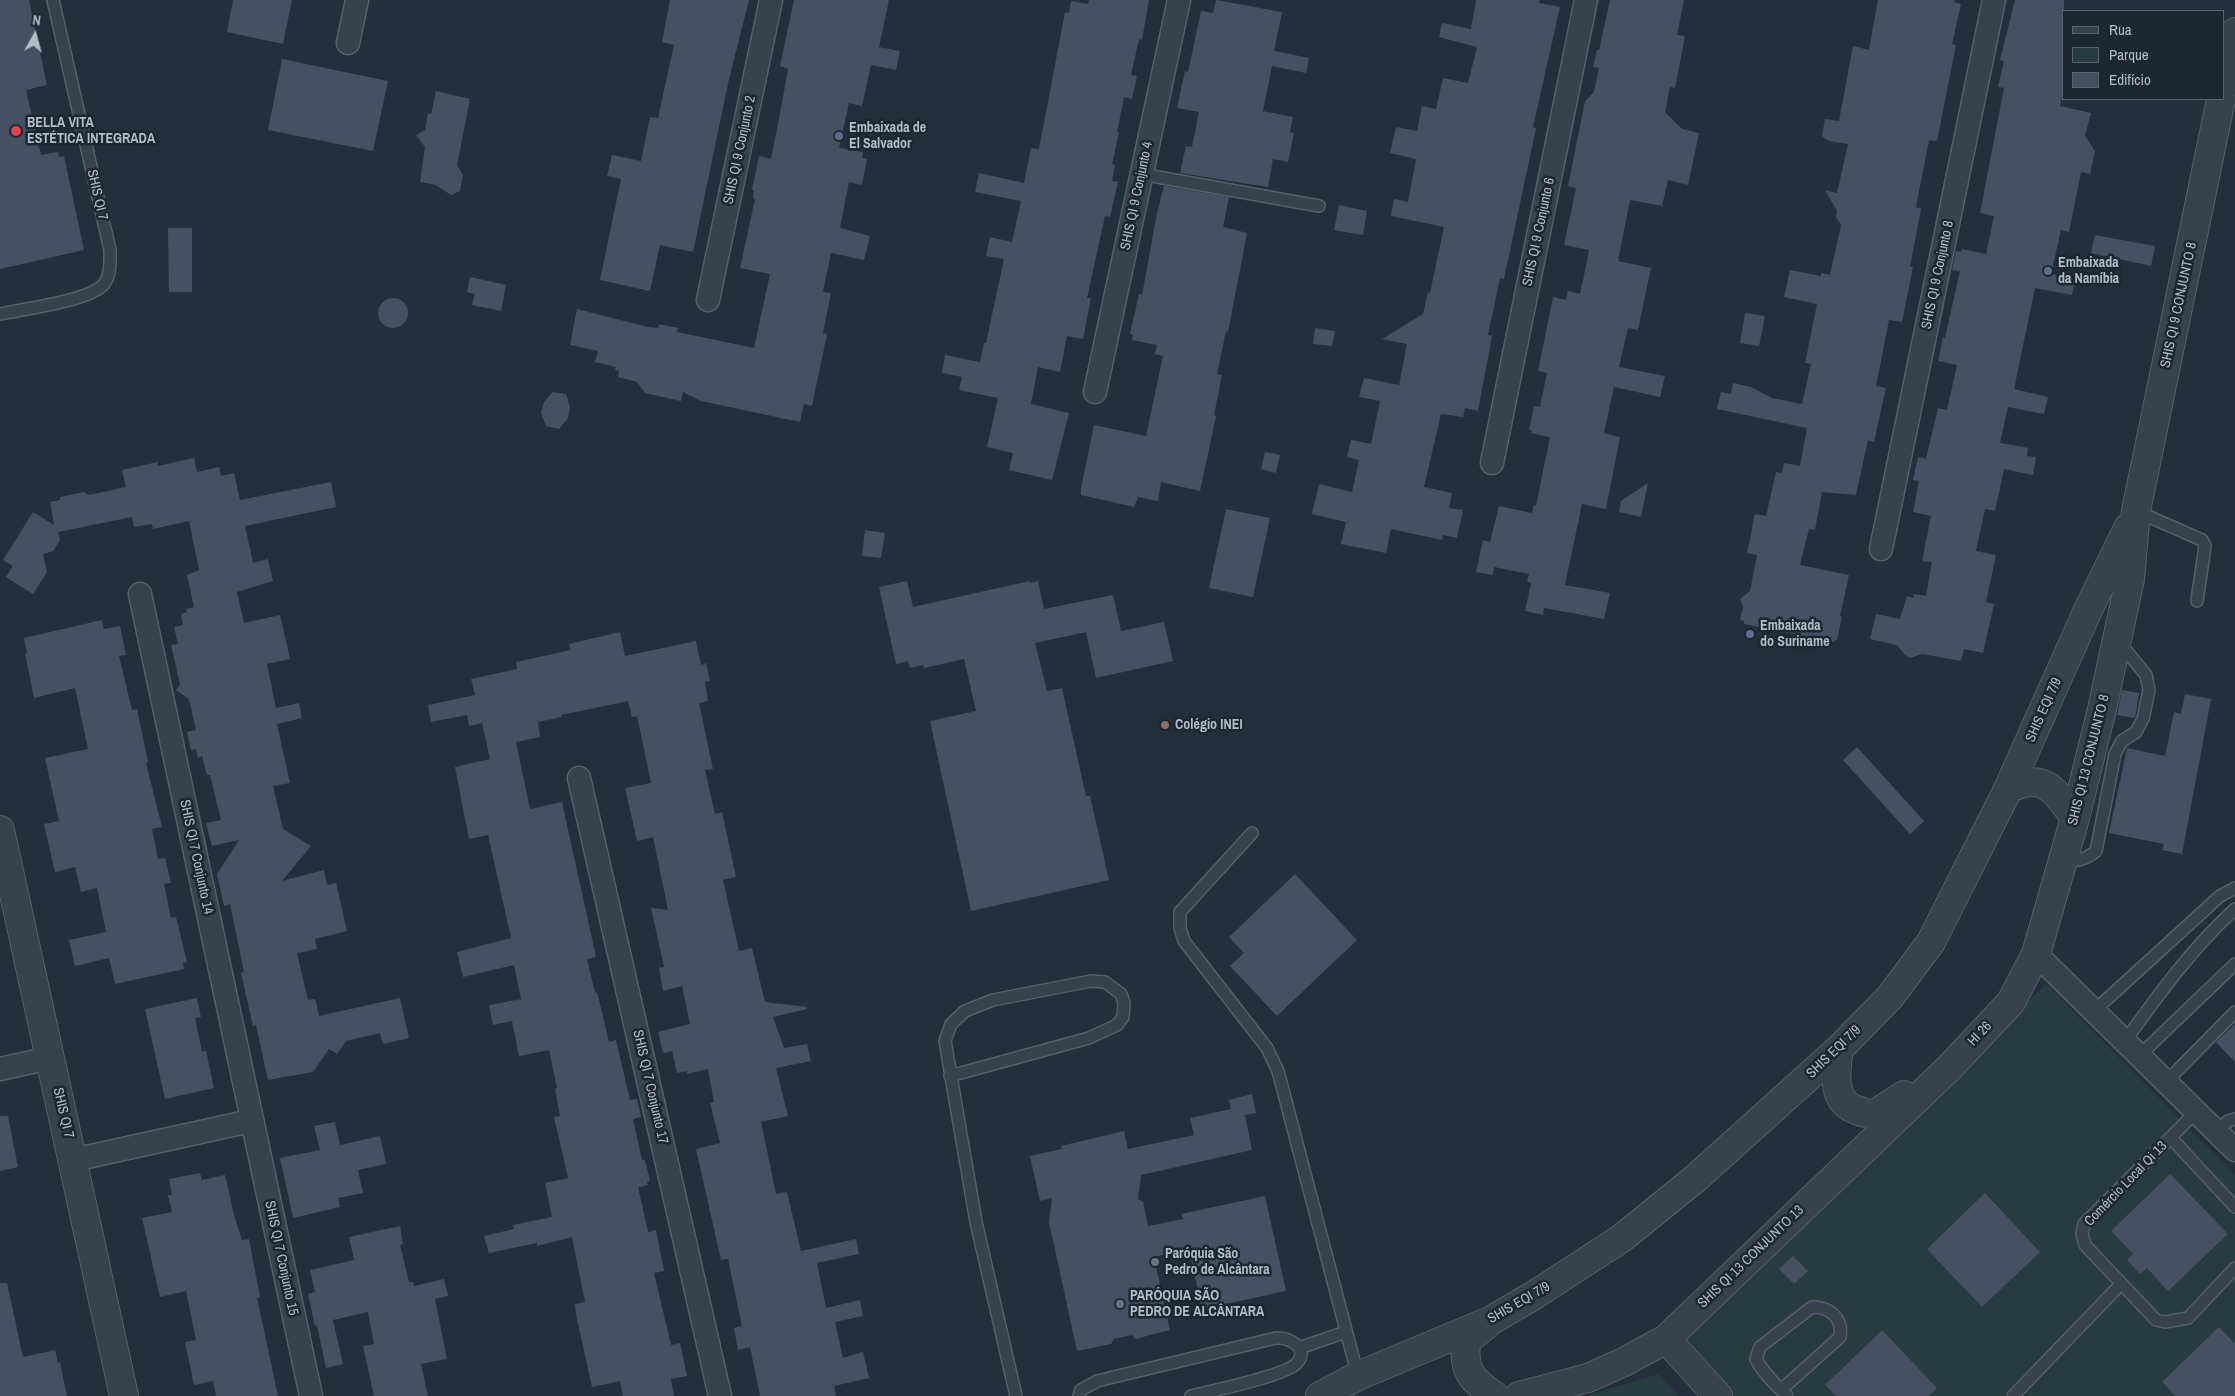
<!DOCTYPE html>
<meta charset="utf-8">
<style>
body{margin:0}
#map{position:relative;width:2235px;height:1396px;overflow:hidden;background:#242f3e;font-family:"Archivo Narrow",sans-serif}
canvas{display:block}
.legend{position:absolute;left:2062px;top:10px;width:162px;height:90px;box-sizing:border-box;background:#1d2633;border:1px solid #59626f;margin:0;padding:6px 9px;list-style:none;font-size:15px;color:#b4bcc9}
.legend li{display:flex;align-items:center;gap:10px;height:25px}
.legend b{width:25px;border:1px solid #59626f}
.north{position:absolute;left:10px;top:10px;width:50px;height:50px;-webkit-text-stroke:4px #1d2633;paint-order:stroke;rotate:7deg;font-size:14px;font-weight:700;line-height:20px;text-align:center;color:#b4bcc9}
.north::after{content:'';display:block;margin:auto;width:18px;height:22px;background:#b4bcc9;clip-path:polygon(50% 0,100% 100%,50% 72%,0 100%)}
</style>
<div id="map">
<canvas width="2235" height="1396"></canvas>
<ul class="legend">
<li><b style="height:6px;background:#38414e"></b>Rua</li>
<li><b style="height:14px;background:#263c3f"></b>Parque</li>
<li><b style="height:14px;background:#455162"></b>Edifício</li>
</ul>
<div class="north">N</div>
</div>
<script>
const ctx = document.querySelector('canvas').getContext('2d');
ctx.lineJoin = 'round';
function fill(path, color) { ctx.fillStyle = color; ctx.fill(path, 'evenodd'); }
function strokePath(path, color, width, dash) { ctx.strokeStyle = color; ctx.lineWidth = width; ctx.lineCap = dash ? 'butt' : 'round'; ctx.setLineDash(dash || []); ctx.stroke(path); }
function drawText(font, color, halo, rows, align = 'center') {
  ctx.font = font + ' "Archivo Narrow",sans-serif'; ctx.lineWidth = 5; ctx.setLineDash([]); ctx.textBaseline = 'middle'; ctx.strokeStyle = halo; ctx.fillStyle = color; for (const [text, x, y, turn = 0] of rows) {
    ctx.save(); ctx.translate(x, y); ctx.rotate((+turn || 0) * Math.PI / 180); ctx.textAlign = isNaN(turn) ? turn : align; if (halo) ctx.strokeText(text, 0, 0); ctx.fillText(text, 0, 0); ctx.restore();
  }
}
const green = new Path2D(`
 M2046,984L2235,1174V1396H1730L1681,1343Z
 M1658,1374L1679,1396H1586Z`);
const building = new Path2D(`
 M0,0H29L47,85L26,90L41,155L58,152L59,157L64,156L84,250L0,269Z
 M233,0H292L283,44L227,32Z
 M670,0H749L729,79L693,252L660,245L650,291L600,280L621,179L607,176L612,155L641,161L650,117L658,118L674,45L662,42Z
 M794,0H889L879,47L900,51L896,70L871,65L862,106L849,103L839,148L863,152L862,158L867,159L862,185L849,182L840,228L870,236L864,260L831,253L823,292L831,293L823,333L827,334L812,406L804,404L800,422L701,401L683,392L681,401L645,393L637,382L618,377L619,371L615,370L616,367L595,362L598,351L570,345L577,309L648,327L658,328L659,324L678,328L677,332L754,348L770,274L740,268L755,199L753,198L754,190H752L759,156L771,159L782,103L788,69L780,66Z
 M1089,0H1149L1142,40L1139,39L1131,75L1137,76L1132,99L1124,97L1117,132H1119L1112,164L1115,165L1112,181L1118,182L1110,217L1105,216L1087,298H1091L1083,339L1067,336L1060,372L1038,367L1031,404L1069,413L1052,480L1009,470L1013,453L987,447L998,398L959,390L962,377L942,373L945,355L980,362L984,343H986L1004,259L986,256L990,237L1012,242L1021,201L975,192L979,173L1024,183L1031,148L1039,149L1065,12L1069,13L1071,1L1088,4Z
 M1216,0L1282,12L1274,51L1309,58L1306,73L1272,66L1263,111L1293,117L1290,132L1294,133L1288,162L1273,159L1268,187L1180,173L1186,146L1192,147L1199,112L1177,108L1185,71L1188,72L1201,11L1213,13Z
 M1476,0H1540L1539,3L1560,7L1533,127L1536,128L1517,218L1504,279L1500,278L1488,335L1492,336L1478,411L1465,408L1463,417L1441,414L1424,487L1452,493L1449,508L1463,510L1457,538L1443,535L1442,540L1391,529L1386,553L1341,544L1346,522L1312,514L1319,484L1352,492L1359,460L1347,457L1351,440L1371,444L1380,401L1359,397L1364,378L1399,385L1407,344L1382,339L1423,314L1428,292L1430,293L1444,227L1391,216L1394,199L1408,202L1416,159L1390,153L1396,127L1417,131L1422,106L1436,109L1443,78L1468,83L1477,47L1439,37L1442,23L1471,29Z
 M1610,0H1684L1677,35L1685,36L1675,88L1670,87L1665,112L1682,129L1699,133L1688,185L1668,180L1662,206L1630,200L1618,261L1651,268L1638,330L1628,328L1619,367L1665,376L1660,397L1614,387L1604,433L1620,437L1606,509L1582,504L1565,585L1610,593L1604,619L1544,608L1543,615L1525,611L1531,583L1527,582L1529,574L1494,567L1493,575L1476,572L1483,540L1490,542L1499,506L1532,513L1534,505L1536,506L1550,437L1531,433L1532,430H1529L1534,406L1540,407L1547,373L1538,371L1553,297L1566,300L1568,291L1580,294L1586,266L1589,250L1564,245L1576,188L1568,186L1585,101L1594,92L1599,68L1593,67L1597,50H1599Z
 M1878,0H1955L1954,2L1961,4L1952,44L1956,45L1937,141L1929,140L1916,207L1921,209L1910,267H1913L1902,322L1889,320L1876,386L1886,388L1874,442L1868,440L1856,495L1822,492L1815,530L1809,529L1800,565L1849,575L1840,616L1842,617L1837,640H1835V642L1744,624V621L1740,620L1743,607L1740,599L1750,591L1757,555L1747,553L1755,514L1766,516L1776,472L1782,473L1784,463L1800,466L1807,428L1717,409L1721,392L1731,394L1733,383L1751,387L1772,398L1802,404L1811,364L1805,363L1817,304L1784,297L1790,270L1821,276V273L1830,275L1841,225L1836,217L1837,211L1825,190L1837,193L1848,144L1829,141L1822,136L1825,119L1839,121L1853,46L1869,50Z
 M2015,0H2064V87L2060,106L2091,113L2085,136L2095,151L2090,174L2081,172L2069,232L2061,230L2051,274L2075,280L2072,295L2035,288L2014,389L2048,397L2044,414L2008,407L2000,443L2028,448L2027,456L2036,457L2033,475L2004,469L1995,511L1985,509L1976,551L1996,555L1986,602L1994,604L1983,653L1964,649L1961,661L1922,654L1910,658L1905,655L1897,645L1870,639L1876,614L1900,619L1907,596L1913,598L1914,594L1926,596L1932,562L1922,561L1931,516L1913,512L1919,481L1913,480L1918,457L1926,459L1938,408L1947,410L1957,365L1938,361L1943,337L1945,338L1960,271L1952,270L1956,251L1961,252L1962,249L1986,254L1994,216L1980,213L2004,88L1998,87L2004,61L2000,60Z
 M282,59L388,81L373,151L268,130Z
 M436,91L470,99L457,165L463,175L460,191L451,195L436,185L420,182L425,147L416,135L425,130L428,113L431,114Z
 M1164,186L1229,197L1223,227L1247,233L1228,332L1226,331L1217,374L1222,375L1214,415L1216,416L1200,491L1161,482L1158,501L1138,497L1134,507L1081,495V488L1094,425L1146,436L1163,356L1155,354L1157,345L1132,340L1133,335L1130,334L1139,294L1142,295L1157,213Z
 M1339,205L1367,211L1363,235L1334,230Z
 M168,228H192V292H169Z
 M2095,235L2155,246L2151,266L2091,253Z
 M470,277L506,285L501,311L472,305L475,294L467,292Z
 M378 313a15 15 0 1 1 30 0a15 15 0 1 1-30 0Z
 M1745,313L1765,316L1759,346L1740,343Z
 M1315,328L1335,331L1332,346L1313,344Z
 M553,392L566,394L570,407L568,418L559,429L546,426L541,413L544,402Z
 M1265,452L1280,455L1276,473L1261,469Z
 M194,458L197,472L219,467L221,476L234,473L240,500L331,482L336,507L245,526L253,563L268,559L273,581L237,592L244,623L280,615L290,659L267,664L276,708L299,703L302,718L277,724L290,783L273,786L283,829L311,846L282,881L324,870L327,885L336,883L347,931L315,939L317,949L297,953L308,1000L314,999L316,1001L319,1016L400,998L409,1038L383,1044L380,1033L346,1041L337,1054L329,1049L313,1072L268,1080L256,1025L253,1026L241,973L244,972L230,904L224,906L217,874L239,840L212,846L206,823L221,820L216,800L210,775H207L202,756L198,758L196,749L191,750L187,732L196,730L189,699L176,690L180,685L171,645L178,644L174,627L183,625L181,614L187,612L186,609L194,607L187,575L199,570L189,521L153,529L152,524L134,527L132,517L58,532L60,540L53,551L43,554L47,572L33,594L6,577L13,566L3,560L33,512L54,525L50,502L60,500V497L84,492L89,495L126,487L122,470L158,462V466Z
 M1648,483L1641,517L1619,512L1621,501Z
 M1226,509L1270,518L1253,597L1209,588Z
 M865,530L885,533L881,558L862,556Z
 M907,581L913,607L1030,581V583L1038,581L1044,609L1113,595L1121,631L1164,622L1173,661L1096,678L1086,632L1035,643L1047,691L1062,688L1086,796H1090L1109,880L971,911L930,721L976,711L964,659L924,668L923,665L910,668L908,661L896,664L879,587Z
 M102,620L104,629L120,626L126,655L119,656L132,710L137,709L148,762L146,763L162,827L152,829L158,859L165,858L171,883L164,884L171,918L176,917L187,962L183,963L184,969L115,984L109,958L75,966L69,940L106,932L97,888L81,892L75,867L55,872L44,824L59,821L45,758L88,749L75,688L34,698L25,653H27L24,638Z
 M620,632L625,656L696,641L701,665L706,663L710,681L705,682L708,701L699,703L713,769L705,770L715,814L722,812L736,877L723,880L739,951L752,948L765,1002L807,1007V1009L773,1017L784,1048L807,1044L811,1061L776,1068L788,1116L761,1122L776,1194L787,1192L801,1251L856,1239L859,1254L817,1263L826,1308L860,1300L863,1316L835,1322L843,1358L863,1352L869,1378L834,1386L836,1396H760L750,1347L738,1350L734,1328L742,1326L728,1259L721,1260L696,1149L720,1143L710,1103L714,1102L708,1069L687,1074V1071L677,1073L672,1051L663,1053L658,1032L690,1024L682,986L663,991L659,968L664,967L651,908L668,910L653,837L637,841L625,788L651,783L637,716L632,717L628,701L561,715L562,717L538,722L540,737L516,742L530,809L562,802L596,957L587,959L595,993L597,992L609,1042L616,1040L630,1100L637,1099L641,1117L633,1119L642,1160H645L650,1181L647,1182L648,1185L638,1187L648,1232L656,1230L664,1271L654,1273L671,1345L680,1343L687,1376L671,1379L674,1396H623L620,1381L592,1387L576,1315L575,1304L585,1302L572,1237L537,1246V1243L489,1253L484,1236L514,1229L513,1225L552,1217L545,1183L568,1178L554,1117L560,1116L555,1089L557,1088L549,1050L519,1056L512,1021L493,1025L489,1005L521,999L514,965L463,977L457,952L511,938L488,835L469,839L455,767L490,759L482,723L469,726L467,715L431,722L428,705L475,695L471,679L517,669L516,662L571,650L569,644Z
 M2122,690L2139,693L2135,718L2117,715Z
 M2185,694L2211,699L2182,854L2162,850L2164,844L2109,833L2127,748L2165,756L2174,712L2181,714Z
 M1857,747L1924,821L1910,834L1843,760Z
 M1295,874L1357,940L1277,1016L1230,966L1244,953L1229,937Z
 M197,998L201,1017L195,1018L202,1052L206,1051L214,1088L165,1099L145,1009Z
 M2235,1024V1062L2216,1042Z
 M1252,1094L1256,1113L1245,1115L1252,1150L1141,1175L1138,1199L1143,1202L1148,1226L1183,1219L1181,1214L1265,1196L1286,1291L1202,1309L1189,1249L1154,1257L1170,1330L1135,1339L1132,1335L1114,1339L1111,1344L1077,1351L1049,1222L1052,1198L1040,1201L1030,1156L1062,1149L1061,1146L1124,1131L1128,1149L1194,1135L1190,1118L1231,1109L1229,1100Z
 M0,1116H8L18,1167L0,1171Z
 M335,1122L340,1145L380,1136L386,1164L358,1170L363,1193L338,1198L340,1207L293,1218L280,1158L320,1150L314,1126Z
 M200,1173L202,1180L225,1175L234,1215L242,1240L249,1239L260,1297L257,1298L278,1396H216L213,1381L194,1385L185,1342L196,1340L186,1291L160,1297L142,1218L172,1212L168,1195H172L169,1179Z
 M2170,1174L2228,1234L2168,1291L2147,1268L2140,1274L2127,1260L2133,1254L2111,1231Z
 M1985,1193L2040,1252L1982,1307L1927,1249Z
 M400,1226L403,1244L400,1245L409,1282H413L414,1286L444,1279L448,1296L435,1299L447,1359L421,1364L428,1396H374L363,1346L374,1344L368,1312L333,1320L343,1364L326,1368L317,1325L315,1326L308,1294L315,1292L310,1270L354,1260L349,1237Z
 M1793,1256L1808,1271L1794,1284L1779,1269Z
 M0,1283H7L23,1357L55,1350L58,1363L60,1362L67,1396H0Z
 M2219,1327L2235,1344V1396H2175L2162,1382Z
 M1882,1330L1937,1388L1929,1396H1836L1825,1385Z`);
const service = new Path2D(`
 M1141,174L1319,206
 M0,314C23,309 90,301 104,284C111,275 110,261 110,250L53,0
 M2136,511L2202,540L2205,546L2197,601
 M1252,833L1180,912V928L1184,941L1267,1048L1278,1071L1358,1376
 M2063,861C2076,861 2086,860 2096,851L2115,754L2122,741L2136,732L2143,719L2149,690L2146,675L2119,642
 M2094,1011L2220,896L2235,888
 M2125,1041C2159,994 2192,948 2235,909
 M2139,1056L2235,964
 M950,1076L1089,1038L1117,1025L1123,1017L1124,1003L1121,994L1105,982L1091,981L993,1000L965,1011L951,1024L945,1041L976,1222L1016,1396
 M2166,1082L2235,1012
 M2197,1111L2084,1224L2082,1234L2085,1245L2156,1320L2165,1322L2188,1318L2235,1268
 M2217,1131L2228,1121L2235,1119
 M2171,1138L2235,1207
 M1299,1348L1346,1332
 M1781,1390L1840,1337C1843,1318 1830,1307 1812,1307L1760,1347L1756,1359C1763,1373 1776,1385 1787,1396
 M1079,1396L1081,1390L1097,1381L1276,1338C1289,1337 1310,1348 1297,1363C1286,1376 1210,1391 1191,1396
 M2013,1396L2121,1284`);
const minor = new Path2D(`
 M348,43L357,0
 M708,300L771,0
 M1095,392L1179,0
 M1492,463L1586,0
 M1881,549L1994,0
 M140,594L311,1396
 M579,778L720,1396
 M2036,954L2235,1150
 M0,1069L50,1058
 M73,1160L251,1121`);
const tertiary = new Path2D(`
 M2224,86L2235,32
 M2008,789C2045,771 2055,791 2075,818
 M0,830L124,1396
 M1839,1049C1836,1068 1831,1100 1854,1109C1860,1112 1867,1113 1873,1115L1904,1095
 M1487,1324L1466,1341C1463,1371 1471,1380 1495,1396
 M1666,1339L1718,1396
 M1320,1396L1358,1376L1492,1320L1536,1294L1622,1238L1696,1178L1839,1049L1890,997L1931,942L2008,789L2088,610L2128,528
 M1519,1396L1588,1378L1624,1362L1666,1339L1950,1067L2011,1002L2036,954L2075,818L2102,709L2130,579L2136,511L2221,99`);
const markers = [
 [16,131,6,"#e0444e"],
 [839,136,5,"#5c6f8a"],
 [2048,271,5,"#5c6f8a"],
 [1750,634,5,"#5c6f8a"],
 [1165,725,5,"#8d6e63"],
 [1155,1262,5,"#6b7280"],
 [1120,1304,5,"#6b7280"]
];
const poiNames = [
 ["BELLA VITA",27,123],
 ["ESTÉTICA INTEGRADA",27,139],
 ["Embaixada de",849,128],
 ["El Salvador",849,144],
 ["Embaixada",2058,263],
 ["da Namíbia",2058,279],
 ["Embaixada",1760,626],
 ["do Suriname",1760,642],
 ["Colégio INEI",1175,725],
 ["Paróquia São",1165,1254],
 ["Pedro de Alcântara",1165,1270],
 ["PARÓQUIA SÃO",1130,1296],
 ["PEDRO DE ALCÂNTARA",1130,1312]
];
const streetNames = [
 ["SHIS QI 9 Conjunto 2",740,150,-78],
 ["SHIS QI 7",97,195,77],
 ["SHIS QI 9 Conjunto 4",1137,196,-78],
 ["SHIS QI 9 Conjunto 6",1539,232,-78],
 ["SHIS QI 9 Conjunto 8",1938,275,-78],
 ["SHIS QI 9 CONJUNTO 8",2179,305,-78],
 ["SHIS EQI 7/9",2044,710,-66],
 ["SHIS QI 13 CONJUNTO 8",2089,760,-76],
 ["SHIS QI 7 Conjunto 14",196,857,78],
 ["HI 26",1980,1034,-47],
 ["SHIS EQI 7/9",1834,1052,-44],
 ["SHIS QI 7 Conjunto 17",650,1087,77],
 ["SHIS QI 7",63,1113,77],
 ["Comércio Local Qi 13",2126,1184,-46],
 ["SHIS QI 13 CONJUNTO 13",1751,1257,-44],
 ["SHIS QI 7 Conjunto 15",281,1258,78],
 ["SHIS EQI 7/9",1519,1303,-30]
];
fill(green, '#263c3f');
fill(building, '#455162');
strokePath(service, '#565f6c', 14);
strokePath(minor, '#565f6c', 25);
strokePath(tertiary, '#565f6c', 30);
strokePath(service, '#38414e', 11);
strokePath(minor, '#38414e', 22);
strokePath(tertiary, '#38414e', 28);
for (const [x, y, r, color] of markers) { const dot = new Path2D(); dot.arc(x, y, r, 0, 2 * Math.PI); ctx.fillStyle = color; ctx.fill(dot); strokePath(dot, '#1d2633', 2); }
drawText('bold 14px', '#b4bcc9', '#1d2633', poiNames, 'left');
drawText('14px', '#b4bcc9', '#1d2633', streetNames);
</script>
